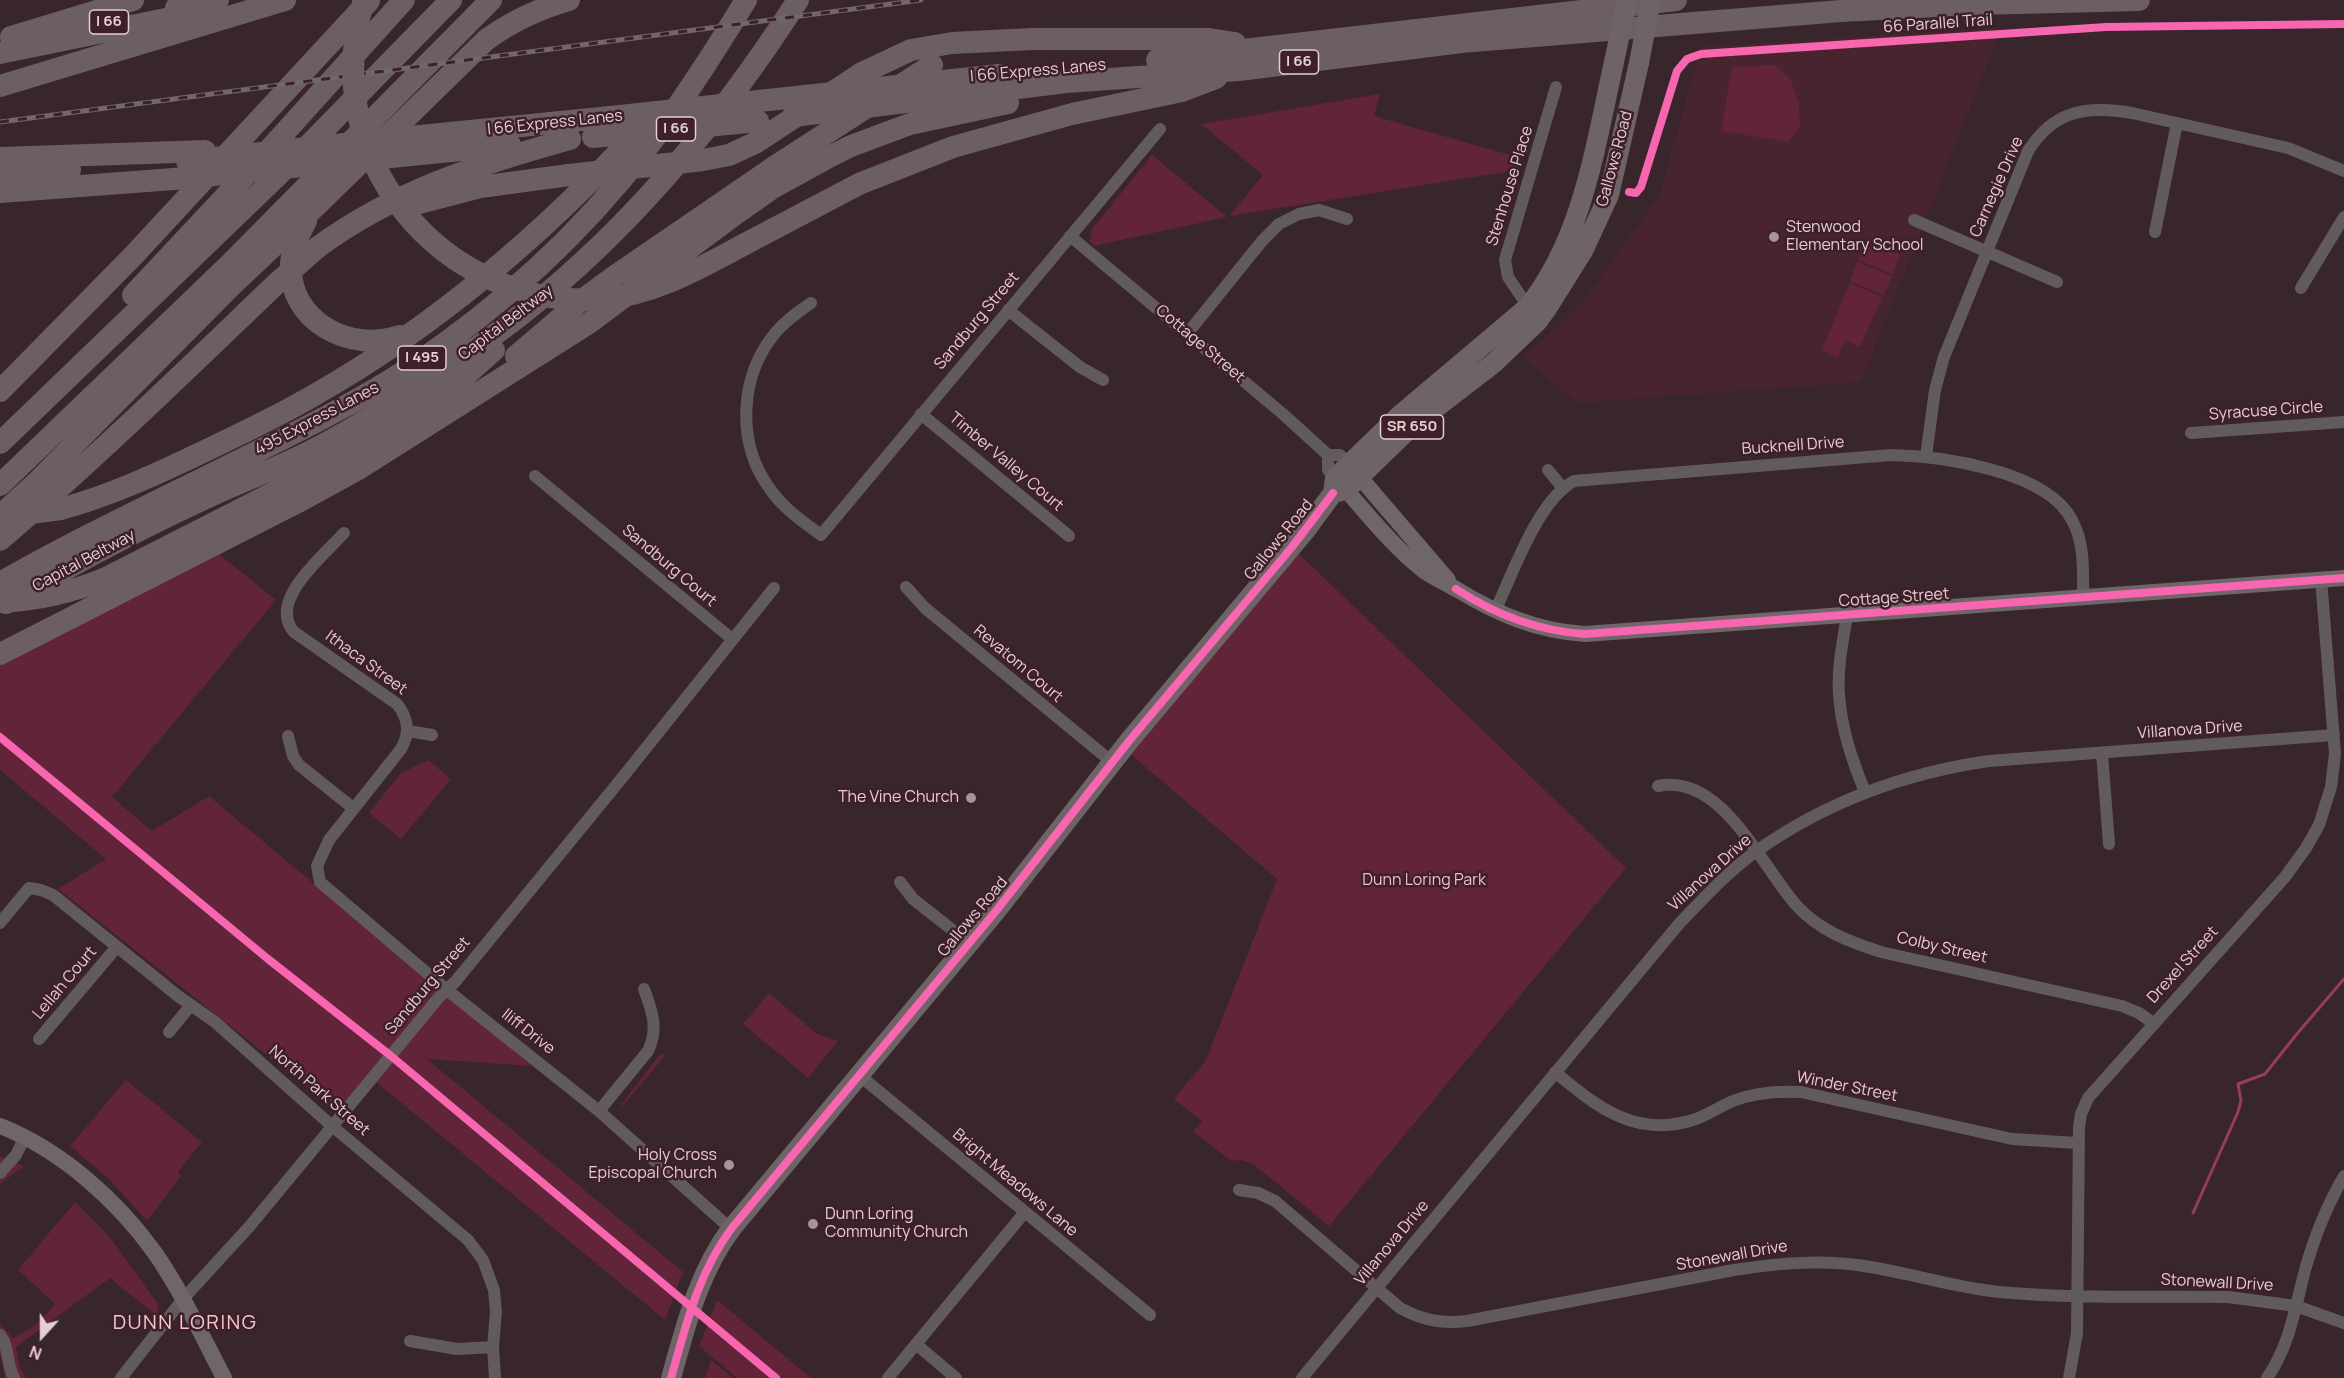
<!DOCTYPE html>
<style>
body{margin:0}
#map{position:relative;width:2344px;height:1378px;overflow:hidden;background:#38262c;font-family:Manrope,sans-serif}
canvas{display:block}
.north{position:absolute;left:12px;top:1306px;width:60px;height:60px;-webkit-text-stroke:4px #3f1f28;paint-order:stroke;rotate:201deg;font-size:16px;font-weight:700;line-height:24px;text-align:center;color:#e3ced2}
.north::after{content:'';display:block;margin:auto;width:21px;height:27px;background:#e3ced2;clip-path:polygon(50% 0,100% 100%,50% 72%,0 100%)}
</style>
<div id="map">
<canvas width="2344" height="1378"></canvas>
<div class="north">N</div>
</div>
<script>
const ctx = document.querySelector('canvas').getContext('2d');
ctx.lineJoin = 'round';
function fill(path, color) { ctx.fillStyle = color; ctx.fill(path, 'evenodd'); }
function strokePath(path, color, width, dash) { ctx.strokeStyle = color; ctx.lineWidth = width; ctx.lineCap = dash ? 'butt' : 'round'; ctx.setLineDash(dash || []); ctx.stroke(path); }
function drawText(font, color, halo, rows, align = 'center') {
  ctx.font = font + ' Manrope,sans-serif'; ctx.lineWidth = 5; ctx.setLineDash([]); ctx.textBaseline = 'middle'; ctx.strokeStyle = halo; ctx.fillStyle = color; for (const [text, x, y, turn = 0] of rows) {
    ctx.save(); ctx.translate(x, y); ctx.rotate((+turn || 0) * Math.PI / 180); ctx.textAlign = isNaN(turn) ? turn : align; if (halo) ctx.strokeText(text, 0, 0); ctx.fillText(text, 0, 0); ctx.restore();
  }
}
const built = new Path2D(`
 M2002,28L1861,382L1578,403L1522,356L1556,328L1586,298L1659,196L1701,47Z`);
const green = new Path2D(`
 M1775,65L1790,79L1799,102L1800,126L1788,142L1721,131L1732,67Z
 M1380,94L1374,116L1517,157L1512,171L1229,216L1263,175L1201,124Z
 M1152,155L1227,217L1094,246L1090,241L1092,229Z
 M1866,241L1900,255L1893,274L1858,260Z
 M1857,262L1892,276L1884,295L1850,281Z
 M1850,283L1882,297L1860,347L1845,340L1838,357L1822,350Z
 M1292,547L1626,868L1329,1226L1252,1163L1241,1160L1231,1161L1193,1131L1202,1121L1174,1099L1206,1060L1277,879L1123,748Z
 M220,555L276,600L112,797L152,831L209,796L532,1066L427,1059L683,1272L665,1320L370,1077L336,1110L58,889L106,859L0,770V656Z
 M428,760L451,779L401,839L369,813L401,773Z
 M769,993L817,1034L838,1041L808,1078L743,1024Z
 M661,1053L665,1056L621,1108L623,1102Z
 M126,1080L202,1142L178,1172L181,1176L147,1221L108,1178L70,1146Z
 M0,1156L24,1166L0,1184Z
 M75,1202L109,1236L158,1304L157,1316L110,1278L16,1347L20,1369L26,1378H5L0,1353V1323L13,1339L37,1324L55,1304L18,1270Z
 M717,1300L811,1378H737L699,1346Z
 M711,1360L733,1378H705Z`);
const stream = new Path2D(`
 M2193,1213L2238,1112L2241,1101L2238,1084L2265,1074L2296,1035L2344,979`);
const street = new Path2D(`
 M1914,220L2057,282
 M2155,232L2177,123
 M1070,236L1283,414L1328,455H1340L1349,464
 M2301,288L2344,217
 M811,303C798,312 786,320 776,332C739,376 736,443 770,489C783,508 802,521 821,535L1160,129
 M1008,310L1080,367L1103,380
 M1531,311L1508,277L1505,260L1556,87
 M1187,334L1262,241L1279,224L1299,214L1319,210L1347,219
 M921,414L1069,536
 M2191,433L2344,422
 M1328,455V470L1335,478
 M1926,456L1935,390L1944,357L2028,151C2054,110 2087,105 2132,113L2288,148L2344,171
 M1548,470L1562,487
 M535,476L732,639
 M344,533C323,556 267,601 294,632L397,704C409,719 410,733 401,749L329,840L317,866L320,882L447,990L599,1111L731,1229
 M906,587L925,608L1112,762
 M1495,611C1513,574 1537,501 1574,481L1891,455C1942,456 2047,471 2072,520C2085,544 2083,571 2083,597
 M1847,616C1843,641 1837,668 1839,694C1841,728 1852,760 1865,792
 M408,731L432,735
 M288,736L293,756L299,765L353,808
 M2102,753L2109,844
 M1658,786C1722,773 1761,866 1797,906C1820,931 1850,942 1881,952L2122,1006L2139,1013L2153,1023
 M900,882L913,899L969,943
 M0,923L29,888L41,890L53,895L178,996L215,1022L332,1126L468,1240L483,1260L494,1290L496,1312L493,1347L495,1378
 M169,1032L191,1005
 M39,1039L116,948
 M1555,1072C1598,1108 1637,1139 1696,1119C1709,1114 1721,1106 1733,1101C1755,1092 1779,1091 1801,1092L2012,1139L2078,1143
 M859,1075L1150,1315
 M599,1111L648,1051C659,1028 652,1011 644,989
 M0,1173L16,1155L25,1137
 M1239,1190L1258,1193L1275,1201L1400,1308C1422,1320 1441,1324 1467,1321L1734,1270C1780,1263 1824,1259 1870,1267C1914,1274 1956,1288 2000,1292C2075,1299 2152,1296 2228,1297L2296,1306L2344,1323
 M0,1335C10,1347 6,1364 14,1378
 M410,1341L457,1349L493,1347
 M916,1344L956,1378
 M121,1378L183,1299L249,1227L440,996L455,982L622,778L774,588
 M888,1378L1025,1212
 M1302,1378L1678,925C1703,899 1728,871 1758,850C1828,801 1905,773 1989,761L2334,735
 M2069,1378L2077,1333L2079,1127L2081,1114L2088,1098L2285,877L2306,848L2319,825L2331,787L2335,754L2321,579
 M2267,1378C2290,1345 2295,1308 2305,1270C2314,1238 2327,1205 2344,1176`);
const secondary = new Path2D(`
 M1351,467L1448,580
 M1338,481C1365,511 1392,546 1424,571C1434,578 1446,583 1456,589C1497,614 1537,631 1585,634L2344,578
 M0,1126C61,1150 117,1200 155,1253C182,1292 202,1336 224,1378`);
const primary = new Path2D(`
 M1333,493L1346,490L1411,427L1494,363L1538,321L1548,307L1583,251L1609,195L1639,63
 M671,1378C686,1325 698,1274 731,1229L996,911L1129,741L1305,531L1333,493L1335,478L1400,415L1528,307C1583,238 1595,147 1614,62`);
const highway = new Path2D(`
 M176,8L218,0
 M11,37L133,0
 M0,53L195,13
 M1157,60L1676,0
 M862,73L911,50L952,43L1032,39H1209L1235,43
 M0,86L285,0
 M768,100L999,75
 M793,116L1066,82L1239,70L1461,42L1841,11L1976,4L2139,0
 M400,138L611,117
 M0,158L205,151
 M381,158L510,145
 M0,175L70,170
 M0,192L174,179
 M415,204L480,187L569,175
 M306,221C299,234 292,249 291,264C288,322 351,353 400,336
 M745,244L859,184L953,147L1072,114L1182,91L1216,78
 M318,247C394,191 480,164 570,139
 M133,295L268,151L404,0
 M516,356L578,303L612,278L774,167
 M0,391L133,256L369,1
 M0,443L301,153L451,0
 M0,485L229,265L491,0
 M61,509C112,495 159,473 207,450C244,432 281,415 316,394C441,323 550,228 647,122
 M0,516L38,481L230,287L317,205L486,40C512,21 538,9 569,0
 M0,540C96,458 186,370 277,283
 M104,579L367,445L447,392L494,350
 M0,583C77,539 158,501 238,461C295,433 354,404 408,369C498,309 580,235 646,149C683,102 715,51 746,0
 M6,603C78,561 152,522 228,488C255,476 284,465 311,451C349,432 385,409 420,386C457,361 494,337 528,309C636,223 724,115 798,0
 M0,654L298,502L360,468L589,323L737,213L774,187L827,158L851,146L910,124L1008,103`);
const rail = new Path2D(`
 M0,122L921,0`);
const primaryBridge = new Path2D(`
 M1614,62L1627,0
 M1639,63L1651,0`);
const highwayBridge = new Path2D(`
 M364,0C315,155 441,310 602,299C654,295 700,268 745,244
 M611,117L768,100
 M593,137L758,121
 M187,161L400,138
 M774,167L932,65
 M569,175L703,160L729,155L755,143L862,73
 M174,179L381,158
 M277,283L318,247
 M0,517L61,509
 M0,602C36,600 70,593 104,579`);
const cycleway = new Path2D(`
 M1629,192L1636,193L1641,187L1677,71L1687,59L1701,54L2106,27L2344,24
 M1456,589C1496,615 1537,631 1585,634L2344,578
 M0,737L268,959L391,1056L776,1378
 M671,1378C686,1325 698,1274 731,1229L996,911L1129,741L1292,547L1333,493`);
const markers = [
 [1774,237,6,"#a79398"],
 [971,798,6,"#a79398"],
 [729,1165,6,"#a79398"],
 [813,1224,6,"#a79398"]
];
const shields = [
 [109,22,39],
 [1299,62,39],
 [676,129,39],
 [422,358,48],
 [1412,427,63]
];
const shieldNames = [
 ["I 66",109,22],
 ["I 66",1299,62],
 ["I 66",676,129],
 ["I 495",422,358],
 ["SR 650",1412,427]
];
const streetNames = [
 ["66 Parallel Trail",1938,24,-4],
 ["I 66 Express Lanes",1038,71,-5],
 ["I 66 Express Lanes",555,123,-6],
 ["Gallows Road",1615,159,-75],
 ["Stenhouse Place",1510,186,-73],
 ["Carnegie Drive",1997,187,-66],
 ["Sandburg Street",977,321,-50],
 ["Capital Beltway",506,323,-37],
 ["Cottage Street",1200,344,40],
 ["Syracuse Circle",2266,411,-4],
 ["495 Express Lanes",317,419,-28],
 ["Bucknell Drive",1793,446,-4],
 ["Timber Valley Court",1006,462,40],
 ["Gallows Road",1279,540,-51],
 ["Capital Beltway",84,561,-28],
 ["Sandburg Court",669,566,40],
 ["Cottage Street",1894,598,-4],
 ["Ithaca Street",366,663,36],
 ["Revatom Court",1018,664,40],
 ["Villanova Drive",2190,730,-4],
 ["Villanova Drive",1710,873,-42],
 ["Gallows Road",973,917,-50],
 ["Colby Street",1942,948,13],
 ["Drexel Street",2183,965,-48],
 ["Lellah Court",65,983,-50],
 ["Sandburg Street",428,986,-50],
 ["Iliff Drive",528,1032,38],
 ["Winder Street",1847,1087,11],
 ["North Park Street",319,1091,41],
 ["Bright Meadows Lane",1015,1183,40],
 ["Villanova Drive",1392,1243,-50],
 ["Stonewall Drive",1732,1256,-10],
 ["Stonewall Drive",2217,1283,3]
];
const poiNames = [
 ["Stenwood",1786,228],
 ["Elementary School",1786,246],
 ["The Vine Church",959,798,"right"],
 ["Holy Cross",717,1156,"right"],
 ["Episcopal Church",717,1174,"right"],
 ["Dunn Loring",825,1215],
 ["Community Church",825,1233]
];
const parkNames = [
 ["Dunn Loring Park",1424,881]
];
const quarterNames = [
 ["DUNN LORING",185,1323]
];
fill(built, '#48242f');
fill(green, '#612438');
strokePath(stream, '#953d59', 3);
strokePath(street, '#625b5c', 12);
strokePath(secondary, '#6e6668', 16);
strokePath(primary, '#6e6367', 20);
strokePath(highway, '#6c5f63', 22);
strokePath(rail, '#6f6769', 5);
strokePath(rail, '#3f1f28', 3, [9]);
strokePath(primaryBridge, '#6e6367', 20);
strokePath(highwayBridge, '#6c5f63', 22);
strokePath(cycleway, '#f766af', 8);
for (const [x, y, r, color] of markers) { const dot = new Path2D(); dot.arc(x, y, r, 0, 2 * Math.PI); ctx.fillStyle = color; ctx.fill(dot); strokePath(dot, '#3f1f28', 2); }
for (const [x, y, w] of shields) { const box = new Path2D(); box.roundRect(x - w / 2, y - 12, w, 24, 4.5); ctx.fillStyle = '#3f1f28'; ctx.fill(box); strokePath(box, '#e3ced2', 1.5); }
drawText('bold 15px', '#e3ced2', null, shieldNames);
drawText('16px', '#e3ced2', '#3f1f28', streetNames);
drawText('16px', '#e3ced2', '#3f1f28', poiNames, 'left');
drawText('16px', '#f3bdca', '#3f1f28', parkNames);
ctx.letterSpacing = '1.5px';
drawText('20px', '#f2c7d0', '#3f1f28', quarterNames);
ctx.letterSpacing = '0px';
</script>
